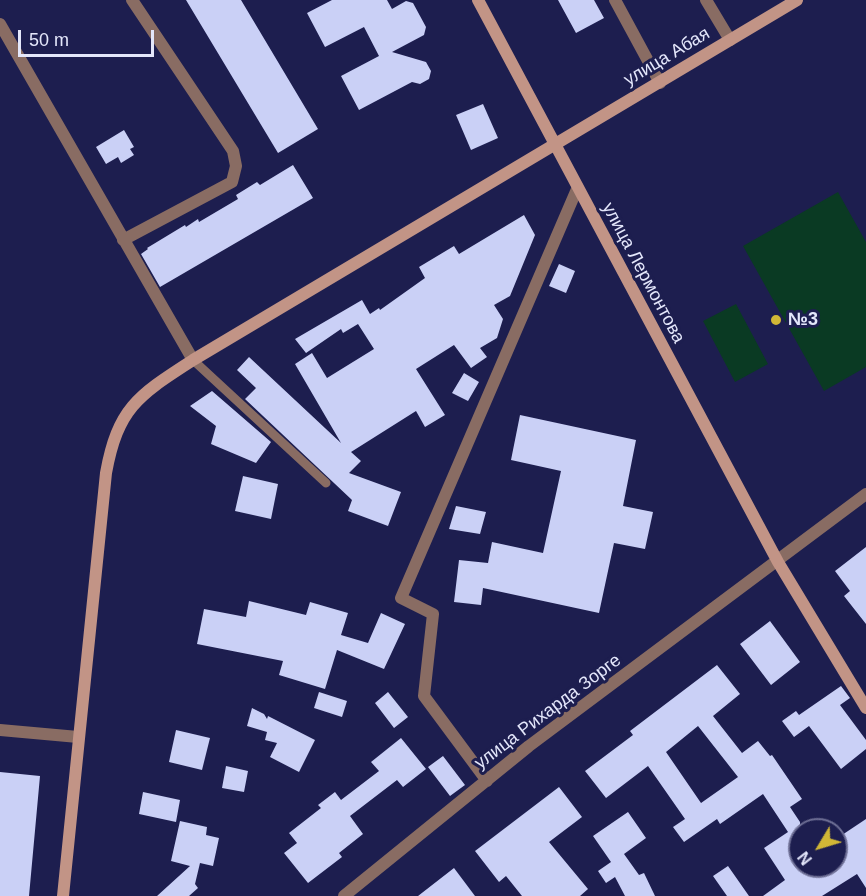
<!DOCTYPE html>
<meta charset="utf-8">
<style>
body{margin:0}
#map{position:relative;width:866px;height:896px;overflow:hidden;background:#1d1e4f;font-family:Helvetica,sans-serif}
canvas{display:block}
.north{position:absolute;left:788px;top:818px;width:60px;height:60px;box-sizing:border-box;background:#1d1e4f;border:2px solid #6d6e94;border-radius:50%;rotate:232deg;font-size:16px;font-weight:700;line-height:24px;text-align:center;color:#e4e7fb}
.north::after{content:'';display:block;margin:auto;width:21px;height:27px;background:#d1b736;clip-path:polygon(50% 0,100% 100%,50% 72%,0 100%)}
.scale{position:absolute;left:18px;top:30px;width:136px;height:27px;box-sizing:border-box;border:3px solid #e4e7fb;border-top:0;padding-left:8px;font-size:18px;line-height:21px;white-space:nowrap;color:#e4e7fb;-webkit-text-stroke:4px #1d1e4f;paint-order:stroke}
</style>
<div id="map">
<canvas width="866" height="896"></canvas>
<div class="north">N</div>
<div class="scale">50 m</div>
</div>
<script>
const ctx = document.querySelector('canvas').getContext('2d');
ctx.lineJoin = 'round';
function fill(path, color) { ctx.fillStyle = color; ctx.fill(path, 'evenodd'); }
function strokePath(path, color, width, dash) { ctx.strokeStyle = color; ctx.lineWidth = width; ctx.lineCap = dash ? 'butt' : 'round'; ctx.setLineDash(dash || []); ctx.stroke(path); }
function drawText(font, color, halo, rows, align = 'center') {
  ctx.font = font + ' Helvetica,sans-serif'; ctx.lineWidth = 6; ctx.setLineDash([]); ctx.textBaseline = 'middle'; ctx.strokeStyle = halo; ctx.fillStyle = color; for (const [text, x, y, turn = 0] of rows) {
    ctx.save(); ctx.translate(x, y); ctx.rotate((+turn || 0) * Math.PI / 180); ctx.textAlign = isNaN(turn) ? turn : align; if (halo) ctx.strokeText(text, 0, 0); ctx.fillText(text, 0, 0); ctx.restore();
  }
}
const green = new Path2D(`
 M838,192L866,242V367L824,391L743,246Z
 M736,304L768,364L735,382L703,321Z`);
const building = new Path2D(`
 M186,0H241L318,129L278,153Z
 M332,0H387L392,9L406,1L413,3L426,27L424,35L392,52L426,62L431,71L429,79L420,84L412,82L359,110L341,76L379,56L364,27L325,47L307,13Z
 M558,0H594L604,18L576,33Z
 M483,104L498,138L471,150L456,115Z
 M124,130L134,147L130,149L134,155L121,163L118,157L106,164L96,147Z
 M293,165L313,198L160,287L141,254L148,249L147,248L185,225L186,227L198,219L199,222L238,199L236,195L257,182L260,185Z
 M524,215L535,235L510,296L494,305L503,319L497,338L480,348L487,357L471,368L454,345L416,369L445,415L425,427L416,411L351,452L361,461L349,473L401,492L388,526L348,511L352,500L245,399L256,388L237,370L249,357L341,443L295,364L312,353L327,378L374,349L358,324L343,333L341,329L306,353L295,339L362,300L370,314L379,308L380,310L425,278L419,267L454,246L459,254Z
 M559,264L575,271L566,293L549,286Z
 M464,373L479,382L468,401L452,393Z
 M212,391L271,442L256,463L211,444L216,426L190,406Z
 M520,415L636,440L623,506L653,512L645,549L614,543L599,613L483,588L481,605L454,602L459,560L488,563L492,542L543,553L561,471L511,460Z
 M243,476L278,484L271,519L235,511Z
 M456,506L486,512L480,534L449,529Z
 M866,547V624L844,596L850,591L835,571Z
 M249,601L306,615L310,602L348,613L341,635L368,643L381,613L405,624L384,669L337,650L325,689L279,675L283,661L197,644L204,609L246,617Z
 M770,621L800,662L771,685L740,644Z
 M717,665L740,694L713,716L742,753L758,741L770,756L772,755L802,799L790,807L800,822V866H836V839L866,819V888L857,874L822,896H763L785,880L764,848L788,832L763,794L720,824L717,819L684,842L673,827L685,819L648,766L606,798L585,771L633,735L630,731ZM698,726L738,777L701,803L666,752Z
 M841,686L850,698L840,705L866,740V749L841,769L809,726L794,737L782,721L796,711L799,715Z
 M319,692L347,701L342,717L314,708Z
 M388,692L408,717L394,728L375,703Z
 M252,708L264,714L267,719L268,716L315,740L299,772L270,757L277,743L265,740L267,732L247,726Z
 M176,730L210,738L202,770L169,762Z
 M401,738L426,769L403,787L397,780L350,816L363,834L339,853L342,857L308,883L284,853L297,843L289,833L321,808L318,805L335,792L341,800L379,771L371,762Z
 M443,756L465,785L450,796L428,767Z
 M226,766L248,771L244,792L222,788Z
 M0,772L40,776L29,896H0Z
 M559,787L582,817L549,842L588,889L580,896H522L506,876L499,882L475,851Z
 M143,792L180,800L176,822L139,814Z
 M628,812L646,838L624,854L639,875L644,873L655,896H625L615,877L606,883L598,871L611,862L593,836Z
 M180,821L207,827L206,835L219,838L213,866L200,863L195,884L198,888L189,896H157L190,866L171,861Z
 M728,866L749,896H727L713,876Z
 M454,868L475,896H418Z`);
const lane = new Path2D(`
 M193,360L326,483`);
const street = new Path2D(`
 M615,0L660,83
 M706,0L730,40
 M0,24L193,360
 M123,240L232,182L236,166L233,151L132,0
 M0,730L78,737
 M487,781L424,696L433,614L401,598L577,189
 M344,896L529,746L866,494`);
const secondary = new Path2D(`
 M478,0L778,562L866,708
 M63,896L106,473C118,407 139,395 193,360L797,0`);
const markers = [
 [776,320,6,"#d1b736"]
];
const streetNames = [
 ["улица Абая",667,57,-31],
 ["улица Лермонтова",643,273,62],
 ["улица Рихарда Зорге",548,712,-37]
];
const poiNames = [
 ["№3",788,320]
];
fill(green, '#0a3a23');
fill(building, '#cad0f6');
strokePath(lane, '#896c63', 9);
strokePath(street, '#896c63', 12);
strokePath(secondary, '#c29486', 12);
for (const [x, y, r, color] of markers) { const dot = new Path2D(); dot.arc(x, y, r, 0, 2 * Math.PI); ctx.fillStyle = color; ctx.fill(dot); strokePath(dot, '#1d1e4f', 2); }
drawText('18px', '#e4e7fb', '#1d1e4f', streetNames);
drawText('bold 18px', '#e4e7fb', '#1d1e4f', poiNames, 'left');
</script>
